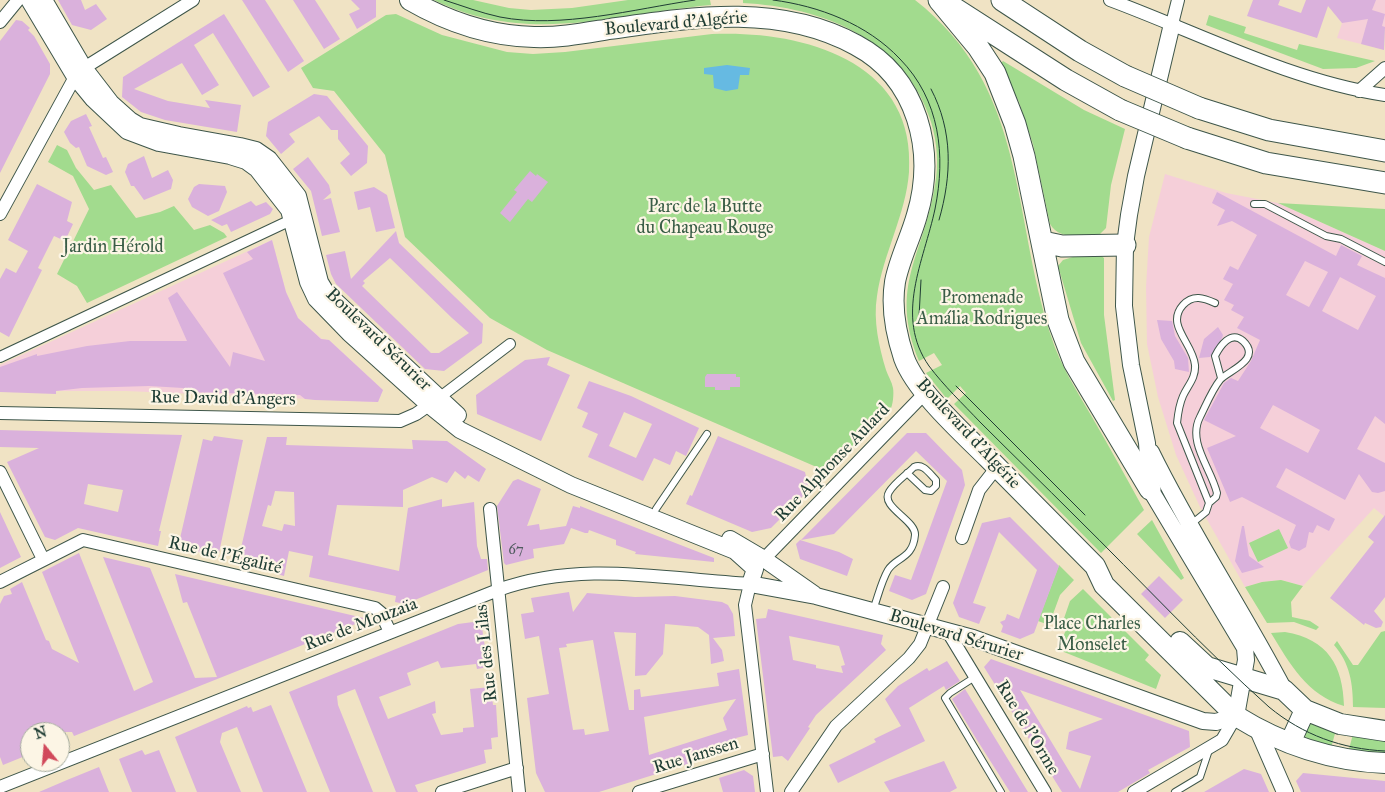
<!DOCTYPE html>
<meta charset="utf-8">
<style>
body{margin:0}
#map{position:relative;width:1385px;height:792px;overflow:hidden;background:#f0e3c4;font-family:"IM FELL Great Primer",serif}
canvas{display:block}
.north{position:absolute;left:20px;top:722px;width:50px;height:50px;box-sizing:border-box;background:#fcf5e5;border:1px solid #a4ab9e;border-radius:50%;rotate:343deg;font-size:14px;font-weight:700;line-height:20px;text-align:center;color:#1f3d34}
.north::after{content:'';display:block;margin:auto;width:18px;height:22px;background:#d1495b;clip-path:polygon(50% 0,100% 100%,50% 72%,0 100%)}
</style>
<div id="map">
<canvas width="1385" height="792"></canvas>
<div class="north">N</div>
</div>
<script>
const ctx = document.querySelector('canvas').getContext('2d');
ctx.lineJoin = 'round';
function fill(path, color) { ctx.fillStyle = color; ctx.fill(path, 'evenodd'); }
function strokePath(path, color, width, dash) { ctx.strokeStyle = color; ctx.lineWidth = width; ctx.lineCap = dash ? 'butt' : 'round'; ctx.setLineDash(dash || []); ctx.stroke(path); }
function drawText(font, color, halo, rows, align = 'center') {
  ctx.font = font + ' "IM FELL Great Primer",serif'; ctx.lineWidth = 4.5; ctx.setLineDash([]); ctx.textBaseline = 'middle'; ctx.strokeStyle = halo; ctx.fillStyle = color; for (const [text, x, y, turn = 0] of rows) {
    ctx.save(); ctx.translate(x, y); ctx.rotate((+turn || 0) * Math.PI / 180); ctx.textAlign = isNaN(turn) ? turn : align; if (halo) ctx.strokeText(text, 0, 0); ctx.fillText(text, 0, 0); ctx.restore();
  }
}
const built = new Path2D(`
 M1343,0H1385V29L1367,25L1361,44L1337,38L1342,23L1337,17Z
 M1165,174L1226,193L1278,203L1385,251V517L1374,508L1303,586L1282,580L1262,582L1245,587L1200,507L1176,455L1158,397L1147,344L1146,287L1149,237Z
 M272,240L286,292L298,318L322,339L329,340L383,390L378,402L126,391H0V365Z`);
const green = new Path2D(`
 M434,0H473L509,8L531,10L572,8L628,0H710L711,5C613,14 528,46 434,0Z
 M743,0H915C1028,88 1011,214 1051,336C1060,365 1077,391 1092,417C1110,448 1127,479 1144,510L1101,553L954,404L966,393L960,386L947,399L926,373L942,365L934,353L919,361C888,285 924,256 935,185C939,164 937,142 931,122C906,39 821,7 743,3Z
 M396,14L442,35L507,52L533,54L565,52L712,34C801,30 917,60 909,172C906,214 883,254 877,296C873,320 879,347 886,370C888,376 892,382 893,388C894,393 893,406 890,410C876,429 846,454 828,472L547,350L490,318L405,237L385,155L334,91L313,88L301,68L386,15Z
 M1209,15L1246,27L1244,33L1297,50L1299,44L1375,61L1356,68L1323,69L1206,25Z
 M1003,61L1084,110L1125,129L1111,185L1106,228L1100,234C1083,237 1059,240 1050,224L1033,144L1019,102L1000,64Z
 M57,145L67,150L76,168L94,190L111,185L136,218L160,212L174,206L194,230L210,225L224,233L227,237L87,303L77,286L57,274L89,209L73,176L48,162Z
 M1278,203L1385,209V251Z
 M1100,255L1104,258V315L1115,400L1113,401L1081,343L1058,266L1063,260L1076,256Z
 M1152,520L1184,578L1181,580L1137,534Z
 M1279,529L1288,548L1258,562L1249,543Z
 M1059,565L1074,580L1060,595L1049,625L1038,621Z
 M1281,580L1303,586L1291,602L1292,617L1310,621L1319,627L1316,630L1294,622L1267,623L1245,587L1262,582Z
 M1083,589L1149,655L1145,660L1161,675L1156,689L1059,650L1066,629L1061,627L1070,601Z
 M1385,631V708L1353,707C1353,684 1350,663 1334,645L1337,641L1353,665H1358L1381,632Z
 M1285,632C1328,639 1343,666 1344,706C1307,695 1290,664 1271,633Z
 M1312,722L1336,730L1331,748L1305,737L1307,726Z
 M1353,734L1385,738V757L1348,753Z`);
const water = new Path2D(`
 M727,65L750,68L749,75H740L738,89L726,91L714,88L713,75L704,74V68Z`);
const building = new Path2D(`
 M58,0H81L85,10L96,4L107,19L91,30L72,25Z
 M242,0H265L304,61L288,72Z
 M293,0H315L340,39L324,49Z
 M351,0H376V17L357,29L349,14L360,9Z
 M1253,0H1280L1278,5L1301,13L1306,0H1376L1372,10L1385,14L1382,26L1385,27L1384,50L1361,44L1368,19L1342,23L1328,6L1317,38L1247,16Z
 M224,14L270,87L253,97L213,33L194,45L219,85L202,95L182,63L134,89L168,101L210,108L205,100L241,105L237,132L165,120L141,112L122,97L123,77Z
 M16,20L22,21L30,28L28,30L34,36L50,64V74L0,173V41Z
 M314,94L327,96L368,146L367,163L351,176L340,163L350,154L338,139V130H331L319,116L289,134L295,142L281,154L266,136L268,122Z
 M86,114L92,126L89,127L103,158L106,157L113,172L106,175L87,166L79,147L76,148L70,143L64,132L71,121Z
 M144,156L152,178L168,170L173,180L171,189L144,200L134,186H131L125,172L128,164Z
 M308,157L329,185L331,193L323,200L331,198L340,232L322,236L311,191L293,169Z
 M530,171L536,176L537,174L548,182L532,202L528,199L510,222L500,213L517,192L514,190Z
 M37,184L72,202L67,221L73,224L65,241L54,236L38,268L42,270L9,337L0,332V279L6,268L16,273L28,251L8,240Z
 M199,184L225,186L227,192L219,211L208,216L192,207L188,199L194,187Z
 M374,187L387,195L395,228L376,232L370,207L358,210L354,192Z
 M1217,192L1336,256L1341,245L1362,256L1357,265L1385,278V424L1375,416L1357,449L1385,463V491L1378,493L1372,492L1359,474L1345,500L1286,468L1276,487L1335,519L1329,531L1317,525L1313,533L1309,532L1306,547L1299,551L1291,548L1289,542L1296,525L1242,497L1230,502L1207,448L1236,436L1204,420L1224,383L1231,378L1238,381L1251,361L1260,340L1237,328L1244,317L1231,310L1234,305L1224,300L1233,284L1223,279L1230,266L1238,270L1257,235L1232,221L1217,226L1225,210L1212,203ZM1305,261L1328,272L1309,307L1286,295ZM1340,277L1376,296L1358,330L1322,311ZM1273,405L1320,430L1308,453L1260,428Z
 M251,201L256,206L266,202L273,209L270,214L231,232L227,224L222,226L211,220Z
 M396,231L399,243L483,324L482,343L444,371L425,369L336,284L331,274L326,255L345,251L351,279ZM390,258L452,318L469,333L439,353H431L362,286L365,283L363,281Z
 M272,240L286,292L298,318L321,339L329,340L383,390L378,402L315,400L305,399L300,395L184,392L183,388L149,386L82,388L56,391V394L0,392V367L37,354V356L87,346L130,341H187L168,298L177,292L230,367L233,352L265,361L223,273L253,259L247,252Z
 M1157,320L1172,321L1175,336L1188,358L1189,372L1175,369L1174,361L1161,339Z
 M1218,327L1223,335L1222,338L1210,357L1199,358L1204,339Z
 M550,357L547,365L570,375L541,441L477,414L476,395L525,360Z
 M707,374H736V377H740V387H730V390H715V387H705V377Z
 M589,381L631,396L699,428L686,456L676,451L670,465L654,458L643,481L588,457L598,434L582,427L588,413L577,408ZM624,412L652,424L636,458L609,446Z
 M0,430L182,435L159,531H161L158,546L78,528L55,540L45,537L7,462L39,448L0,447ZM88,484L123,490L118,512L84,504Z
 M907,433H926L962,470L965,485L926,594L912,600L889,591L895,575L911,580L947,481L916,451L834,534L801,540Z
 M214,436L243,440L220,548L219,554L210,552V555L178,547L203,439L212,441Z
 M718,436L805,472L809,490L771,528L752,532L686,504L690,495L692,496Z
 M267,437H287L286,445L413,449L412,440L447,441L486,469L479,482L468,475L465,479L455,471L447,483L432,477L403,490V507L337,505L328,555L399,571L408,508L442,499V507L474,502L477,546L481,559H487L488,570L405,604L395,602L396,596L309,577L313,556L289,551L284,576L274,573L276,566L254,561L252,568L237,565ZM275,491L294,492L295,526L284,524L282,531L262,526L268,505L271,506Z
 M518,479L541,489L527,526L539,524L540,530L566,526L573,506L580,508V506L714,558V562L635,554L636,552L616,545V540L589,530L588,533H585L571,528L564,544L533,549L534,558L506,565L504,563L497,506L513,481Z
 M0,512L21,557L0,568Z
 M1385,515V597L1374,611L1383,622L1381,627L1376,628L1365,623L1364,625L1330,598L1374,542L1368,537Z
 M1010,517L1059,566L1034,633L1020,639L1001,632L1003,626L1000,622L1005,620L1007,614L1019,619L1037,570L999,532L973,603L986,607L979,624L959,617L953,603L982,523Z
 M1242,526H1244L1249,556L1264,567L1242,573L1235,561Z
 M800,540L839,552L853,559L847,576L800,559L796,544Z
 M79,553L134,691L153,682L103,557L150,568L195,678L217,677L187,602L183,603L175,574L368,619L74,736L72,732H30V754L3,765L0,757V604L4,596L12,594L10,589L22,582L46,640L49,641L52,649L79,663L42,572Z
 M1159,576L1183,600L1165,618L1141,594Z
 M569,592L573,612L587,593L635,597L675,596L722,602L728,605L733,614L735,636L713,638L722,650L724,661L711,664L709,635L698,627L665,624L663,654L646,675L635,676L636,633L614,632L629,710H634V690L640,689L641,697L719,686L717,673L739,669L748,735L736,738L739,748L599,792H545L536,773L527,698L549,694L539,636L525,639L521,614L534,612L531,598ZM593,640L609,731L585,735L584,729L573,730L559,648L567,647L566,644ZM736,699L723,718L727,730L649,755L644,717Z
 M768,609L883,635L881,644L886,650L816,715L808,727L810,728L788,761L782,756L773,757L756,619L766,618ZM789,636L839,646L845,665L841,666L843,673L816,668V665L793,660Z
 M481,621L488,667L477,669L476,664L441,668L438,661L407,673L411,685L379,697L388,719L435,701L436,713L432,714L441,735L463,732V728L474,727L470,689L491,687L493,705H496L498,737L491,738L492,749L484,750L486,763L415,785L418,792H396L355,689L337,696L338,705L373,792H330L289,692L458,624Z
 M991,659L1189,731L1190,747L1148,770L1150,773L1118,792H1062L984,667ZM1020,690L1103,719L1069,732L1066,749L1091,756L1080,789Z
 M947,661L960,681L946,690L944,686L909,708L925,741L838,783L829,765L876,742L874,739L901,726L885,699L898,686L927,668L929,671Z
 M965,689L1028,792H1010L977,740L952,699Z
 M271,705L307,792H263L237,727L222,733L220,742L241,792H197L175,737L247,706L248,708L251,707L253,712Z
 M142,750L145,755L159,750L176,792H132L119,759Z
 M944,761L957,788L950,792H890L884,782Z
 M99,767L109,792H39L67,780Z
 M1244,769L1261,774L1269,792H1204Z
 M744,770L753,776L755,792H723L719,778Z
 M1303,773L1385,781V792H1301L1296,781Z`);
const service = new Path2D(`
 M1254,204H1265L1326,236L1341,239L1385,262
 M1209,503L1216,497L1217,493C1211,468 1187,442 1200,417C1206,405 1212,390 1220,380C1227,371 1263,360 1243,341C1231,330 1220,346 1215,356L1221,378
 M656,509L707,434
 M1190,525L1206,512L1209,503L1177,423C1178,413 1179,405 1183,396C1188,385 1196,378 1195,365C1193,343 1165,325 1183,305C1193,294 1204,298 1215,303
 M873,610C878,597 881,582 888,570C896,557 913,559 915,535C916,520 880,507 889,492C894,483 906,475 914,467C923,463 929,473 936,480V486L931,491L925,490L907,473
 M975,677L950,693L945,698L1001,792
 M1175,792L1200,777L1209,750`);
const pedestrian = new Path2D(`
 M0,357L291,220
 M439,398L510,344`);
const minor = new Path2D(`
 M1110,0C1199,33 1291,81 1385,95
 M0,22L18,0
 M1172,24L1178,0
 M1359,91L1385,68
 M0,214L75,77L84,68L193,0
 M0,413L400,421L416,414L436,400
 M0,472L43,559
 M490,509L519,792
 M962,538L979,490L997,467
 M759,564L926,392
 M0,582L83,540L375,608L381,613L390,632
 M948,632L1045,792
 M0,787L498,590C582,560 662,579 750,584L745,605L767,792
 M442,792L517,768
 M639,792L763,754
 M791,792L836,726L909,658L920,644L943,587
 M1134,792L1222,740L1236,716`);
const tertiary = new Path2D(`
 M29,0L75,77L93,99L127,131L159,143L230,156L246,161L257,169L289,210L308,282L316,299L349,333L429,405L460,430L571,485L735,551L755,569L750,584L816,596L973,638L1203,721L1216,722L1236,716L1246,660L1245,648L1150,489L1147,443L1131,365L1124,306L1125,245L1129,215L1136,176L1172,24
 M44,0L84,68L111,103L130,120L140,126L179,135L240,146L256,150L269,159L298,196L320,282L326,292L458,415
 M1151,452C1191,534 1241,608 1284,690
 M730,539L764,559L814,594
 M1257,728L1285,792`);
const primary = new Path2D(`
 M410,0C448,22 490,36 534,37C560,38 585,33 610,29C693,17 779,3 856,45C918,78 936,151 917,215C911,237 899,260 895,282C891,307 896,334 904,358C916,391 962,432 988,458C1024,494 1059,530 1095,566L1104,585L1236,716C1281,744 1332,761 1385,763
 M1180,642L1207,667L1284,690L1305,710L1340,724L1385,731
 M1290,743L1305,710`);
const trunk = new Path2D(`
 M939,0L978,47L995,73L1015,124L1024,156L1058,320L1074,362L1150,489
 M1002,0L1080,51L1125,76
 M954,8L1066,80L1120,110
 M1199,108L1269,130L1385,151
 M1187,138L1266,163L1385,183
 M1043,242L1062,246L1125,245`);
const tram = new Path2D(`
 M444,0C463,6 481,13 500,17C561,29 634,9 695,0
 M773,0C819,6 867,24 900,59C940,100 946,155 935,209C924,261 894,316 929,366C944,386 963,404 980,422C1012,454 1044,485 1075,516C1140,580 1202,647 1269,707C1303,735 1342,749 1385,751
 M931,89C953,131 952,175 939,220
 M919,317L921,280
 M956,386L1085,515`);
const trunkBridge = new Path2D(`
 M1125,76L1199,108
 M1120,110L1187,138`);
const numberNames = [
 ["67",516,550]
];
const streetNames = [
 ["Boulevard d'Algérie",676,24,-5],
 ["Boulevard Sérurier",378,340,44],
 ["Rue David d'Angers",223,399,1],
 ["Boulevard d'Algérie",968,434,47],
 ["Rue Alphonse Aulard",833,463,-46],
 ["Rue de l'Égalité",225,556,13],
 ["Rue de Mouzaïa",361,625,-21],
 ["Boulevard Sérurier",956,636,17],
 ["Rue des Lilas",487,653,-96],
 ["Rue de l'Orme",1027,728,59],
 ["Rue Janssen",696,756,-17]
];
const parkNames = [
 ["Parc de la Butte",705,208],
 ["du Chapeau Rouge",705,229],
 ["Jardin Hérold",113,248],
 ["Promenade",982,299],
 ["Amália Rodrigues",982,320],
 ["Place Charles",1092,625],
 ["Monselet",1092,646]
];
fill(built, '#f5cfd9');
fill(green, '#a2db8e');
fill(water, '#66bae2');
fill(building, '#dab1dc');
strokePath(service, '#3e564a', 8);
strokePath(pedestrian, '#3e564a', 12);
strokePath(minor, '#3e564a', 14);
strokePath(tertiary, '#3e564a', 18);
strokePath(primary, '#3e564a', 22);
strokePath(trunk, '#3e564a', 23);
strokePath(service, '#fff', 6);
strokePath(pedestrian, '#fff', 10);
strokePath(minor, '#fff', 12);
strokePath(tertiary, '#fff', 16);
strokePath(primary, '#fff', 20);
strokePath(trunk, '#fff', 21);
strokePath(tram, '#1f3d34', 1);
strokePath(trunkBridge, '#3e564a', 23, []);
strokePath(trunkBridge, '#fff', 21);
drawText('15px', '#4e5a5e', null, numberNames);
drawText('18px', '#1f3d34', '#fcf5e5', streetNames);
drawText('18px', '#395d46', '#fcf5e5', parkNames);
</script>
